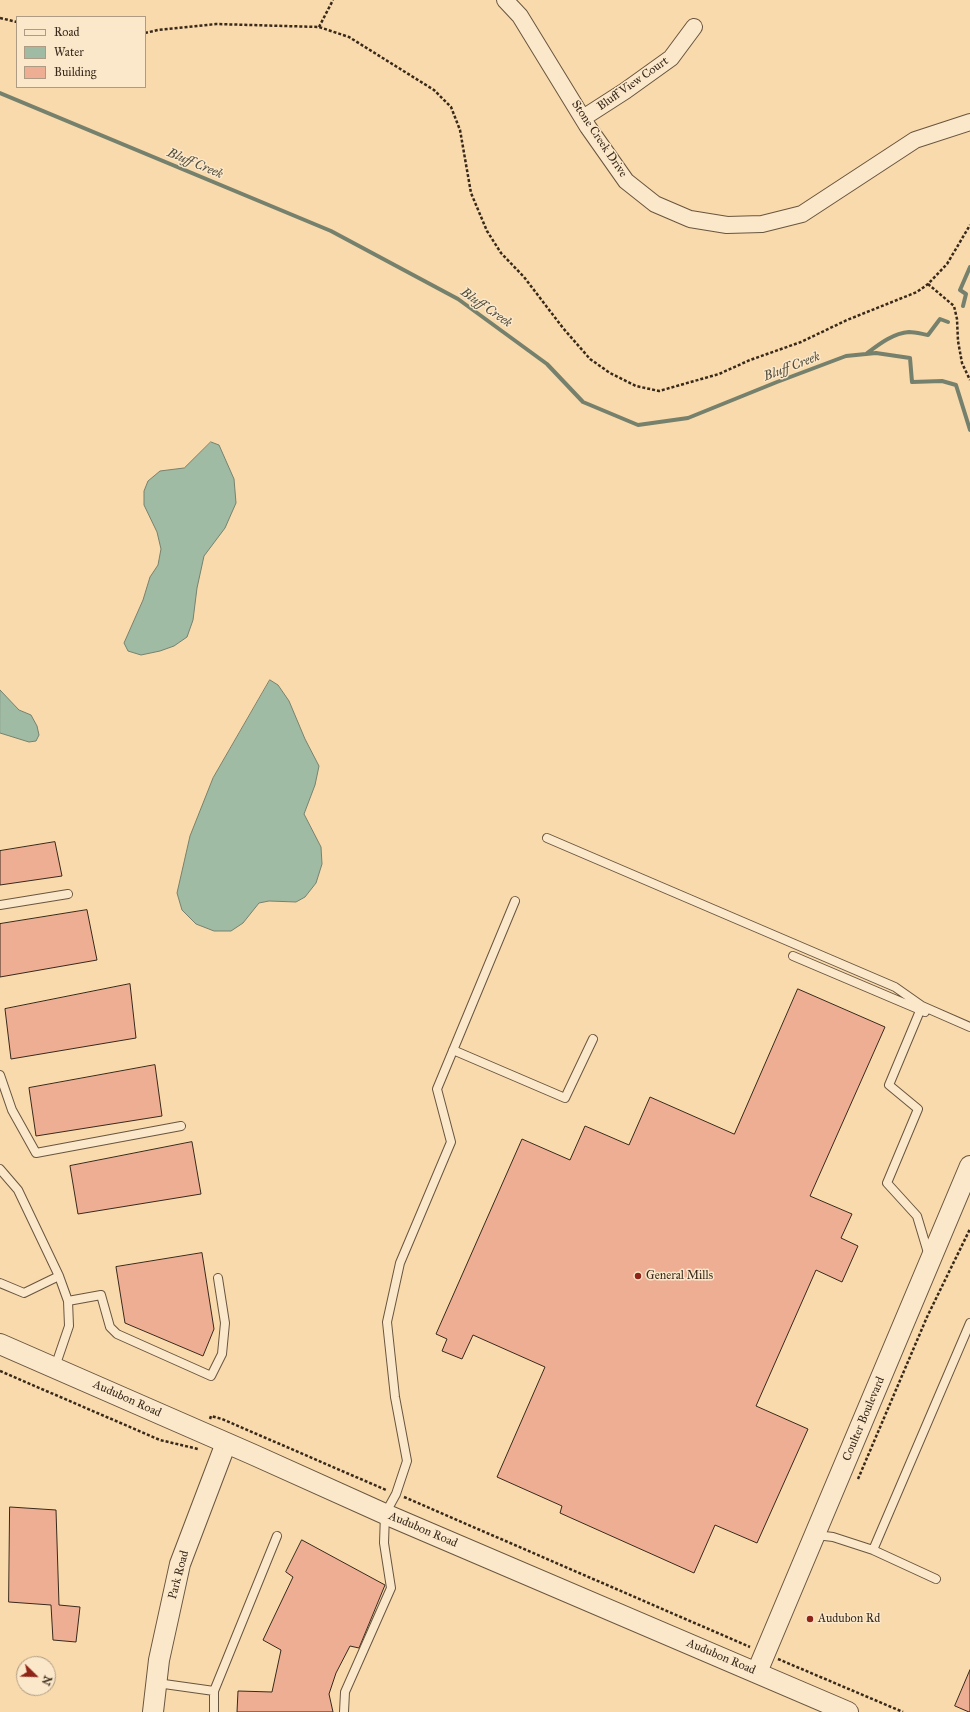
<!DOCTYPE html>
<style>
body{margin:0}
#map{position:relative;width:970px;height:1712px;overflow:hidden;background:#f9daac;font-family:"IM FELL Great Primer",serif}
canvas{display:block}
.legend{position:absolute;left:16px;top:16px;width:130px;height:72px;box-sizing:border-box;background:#fbe7c9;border:1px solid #ad9b83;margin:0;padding:5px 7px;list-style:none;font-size:12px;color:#38291b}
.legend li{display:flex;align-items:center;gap:8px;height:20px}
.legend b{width:20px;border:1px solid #ad9b83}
.north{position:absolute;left:16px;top:1656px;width:40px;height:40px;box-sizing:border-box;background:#fbe7c9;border:1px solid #ad9b83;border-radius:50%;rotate:113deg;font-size:11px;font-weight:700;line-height:16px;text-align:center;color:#38291b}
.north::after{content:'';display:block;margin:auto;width:14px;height:18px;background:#8f2418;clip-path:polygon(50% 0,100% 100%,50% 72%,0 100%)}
</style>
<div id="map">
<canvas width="970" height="1712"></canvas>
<ul class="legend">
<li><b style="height:5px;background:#fbe7c9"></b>Road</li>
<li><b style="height:11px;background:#a0bba4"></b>Water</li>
<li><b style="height:11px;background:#eeae94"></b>Building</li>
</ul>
<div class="north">N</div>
</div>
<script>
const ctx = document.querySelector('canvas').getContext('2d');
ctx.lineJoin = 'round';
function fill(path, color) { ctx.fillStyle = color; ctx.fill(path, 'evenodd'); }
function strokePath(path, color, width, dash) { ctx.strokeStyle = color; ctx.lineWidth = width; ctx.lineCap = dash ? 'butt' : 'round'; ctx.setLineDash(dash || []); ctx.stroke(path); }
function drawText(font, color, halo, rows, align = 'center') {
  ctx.font = font + ' "IM FELL Great Primer",serif'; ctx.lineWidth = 3; ctx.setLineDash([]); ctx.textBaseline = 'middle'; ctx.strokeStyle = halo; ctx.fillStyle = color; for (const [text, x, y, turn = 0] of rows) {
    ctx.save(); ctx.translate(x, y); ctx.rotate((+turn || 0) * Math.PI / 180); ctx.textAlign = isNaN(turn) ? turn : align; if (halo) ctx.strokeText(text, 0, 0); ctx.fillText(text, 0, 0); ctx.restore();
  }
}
const water = new Path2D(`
 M211,442L219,445L234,479L236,503L225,528L204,556L197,588L193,620L187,637L174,646L160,651L141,655L128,651L124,643L143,600L150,577L158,565L161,549L157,532L144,505V491L148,481L160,471L184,468Z
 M270,680L278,685L289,701L305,739L319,766L315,785L304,814L321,847L322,864L316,883L305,897L296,902L269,901L259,903L243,923L231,931H214L196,924L182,910L177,893L190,836L213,778Z
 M0,690L19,710L31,715L37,726L39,735L36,741L29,742L0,733Z`);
const stream = new Path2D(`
 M0,93L331,231L458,299L547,364L583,402L638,425L688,418L777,382L846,356L876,353L910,358L912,382L942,381L956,385L970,430
 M963,306L966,294L960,290L970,267
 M866,354C878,345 893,333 909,332C915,332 922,334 928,335L940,319L948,322`);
const building = new Path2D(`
 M55,842L62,876L0,885V851Z
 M87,910L97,960L0,977V924Z
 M130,984L136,1038L11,1059L5,1009Z
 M798,989L885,1027L810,1196L852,1214L841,1238L858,1246L842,1282L816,1270L756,1406L808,1429L757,1543L715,1525L694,1573L560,1513L562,1506L497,1477L545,1367L473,1335L462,1359L442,1351L447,1339L436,1334L522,1139L570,1160L585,1126L629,1145L650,1097L734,1134Z
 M155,1065L162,1116L36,1136L29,1088Z
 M192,1142L201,1194L78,1214L70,1166Z
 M202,1253L214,1329L203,1356L125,1323L116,1267Z
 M10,1507L56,1510L59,1605L80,1607L76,1642L53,1640L51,1605L9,1602Z
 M302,1540L385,1585L359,1648L350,1646L336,1673L329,1694L333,1712H237L238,1691L272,1692L281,1650L263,1640L293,1577L286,1572Z
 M970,1670V1712H969L955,1706Z`);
const path = new Path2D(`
 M0,18L17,22
 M319,27L333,0
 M145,33L158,30L216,24L319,27L349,37L434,90L451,107L460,130L471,193L487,231L501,253L524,277L563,328L590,359L610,373L636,386L659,391L719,374L750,360L801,342L847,320L917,292L928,284L947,264L970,225
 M928,284L954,306L957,319L958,341L962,363L970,380
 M0,1371L160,1440L198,1449
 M210,1419L211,1416L222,1419L386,1490
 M858,1479L927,1317L970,1229
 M404,1497L750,1647
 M778,1659L903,1712`);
const service = new Path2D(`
 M547,838L895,987L922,1006
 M0,905L68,894
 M793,956L925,1012
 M453,1050L565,1098L593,1039
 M0,1075L12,1110L36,1153L181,1126
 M0,1169L18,1190L59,1276L68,1301L69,1326L55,1367
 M929,1256L917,1216L887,1183L918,1109L889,1085L922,1006L970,1027
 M0,1283L24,1293L59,1276
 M68,1301L101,1295L110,1327L117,1334L211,1376L222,1354L225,1323L218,1278
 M816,1535L833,1537L873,1550
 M936,1579L873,1550L970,1323
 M157,1683L214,1691V1712
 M214,1691L277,1536
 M344,1712L345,1692L391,1588L384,1543L385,1514L396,1494L407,1461L395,1397L387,1322L400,1263L451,1142L437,1089L515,901`);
const minor = new Path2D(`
 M505,0L520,16L588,127L626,181L655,204L690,219L727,225L762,224L802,214L915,140L970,122
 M583,118L625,91L671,58L694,27`);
const tertiary = new Path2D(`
 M0,1344L254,1455L385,1514L848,1712
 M757,1672L970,1166
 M153,1712L159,1660L180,1564L226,1443`);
const markers = [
 [638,1276,4,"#8f2418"],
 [810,1619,4,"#8f2418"]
];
const streetNames = [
 ["Bluff View Court",633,84,-35],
 ["Stone Creek Drive",599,139,56],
 ["Audubon Road",127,1399,24],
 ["Coulter Boulevard",864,1419,-67],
 ["Audubon Road",423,1530,23],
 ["Park Road",179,1575,-75],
 ["Audubon Road",721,1657,23]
];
const poiNames = [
 ["General Mills",646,1276],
 ["Audubon Rd",818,1619]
];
const waterNames = [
 ["Bluff Creek",195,164,23],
 ["Bluff Creek",486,308,35],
 ["Bluff Creek",792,367,-21]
];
fill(water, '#a0bba4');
strokePath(water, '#76816d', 1);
strokePath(stream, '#76816d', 4);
fill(building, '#eeae94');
strokePath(building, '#38291b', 1);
strokePath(service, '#68553f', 10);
strokePath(minor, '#68553f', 18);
strokePath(tertiary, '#68553f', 22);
strokePath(path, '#38291b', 2.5, [3, 2]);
strokePath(service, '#fbe7c9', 8);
strokePath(minor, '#fbe7c9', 16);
strokePath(tertiary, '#fbe7c9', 20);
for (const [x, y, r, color] of markers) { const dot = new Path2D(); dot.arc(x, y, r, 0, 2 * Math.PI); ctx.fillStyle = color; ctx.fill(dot); strokePath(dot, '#fbe7c9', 1.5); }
drawText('12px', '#38291b', '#fbe7c9', streetNames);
drawText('12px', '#38291b', '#fbe7c9', poiNames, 'left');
drawText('italic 13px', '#524e3d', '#fbe7c9', waterNames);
</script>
